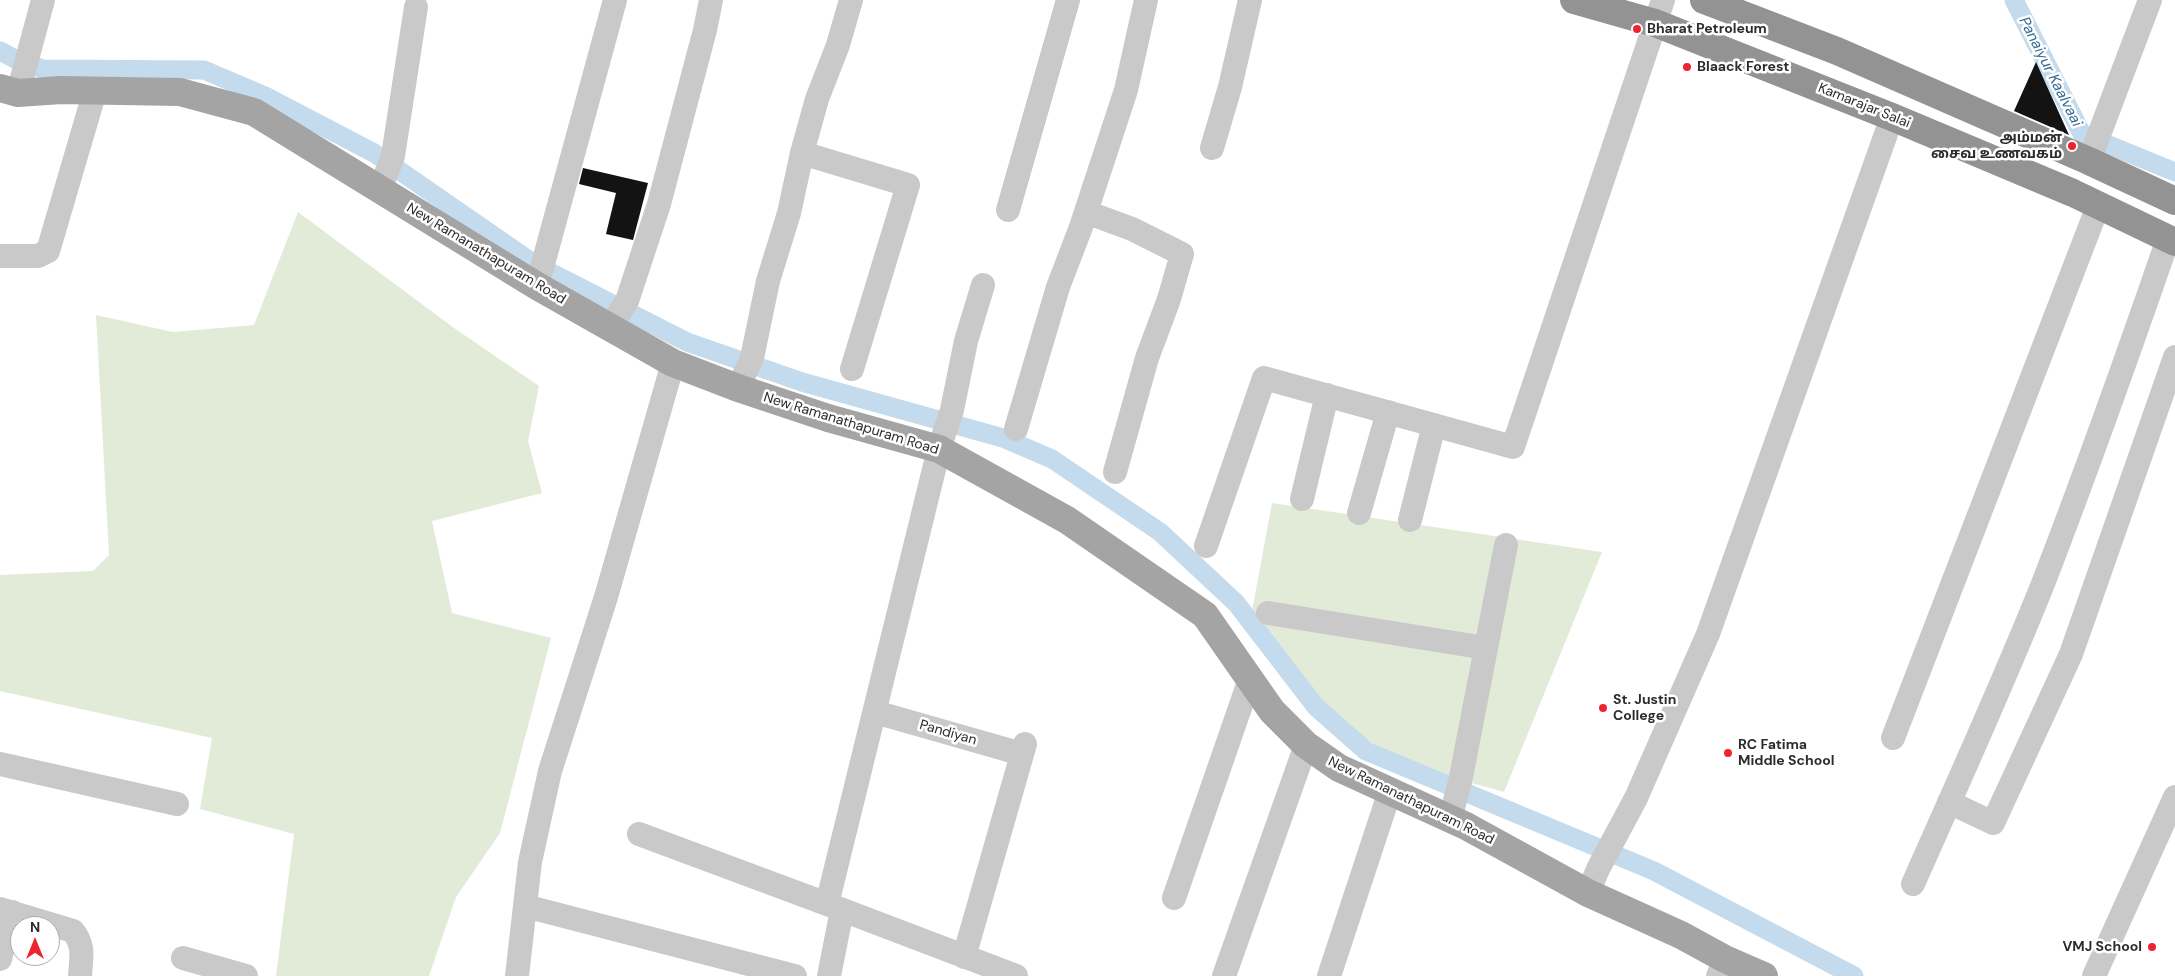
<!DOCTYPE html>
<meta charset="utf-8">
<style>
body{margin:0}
#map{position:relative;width:2175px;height:976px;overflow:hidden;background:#fff;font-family:"DM Sans",sans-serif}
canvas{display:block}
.north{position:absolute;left:10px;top:916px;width:50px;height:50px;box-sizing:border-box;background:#fff;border:1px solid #ababab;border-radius:50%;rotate:0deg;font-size:14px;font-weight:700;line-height:20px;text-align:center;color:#2c2c2c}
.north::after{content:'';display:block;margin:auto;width:18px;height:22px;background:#ed242d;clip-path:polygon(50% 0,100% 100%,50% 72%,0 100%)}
</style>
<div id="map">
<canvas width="2175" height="976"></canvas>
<div class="north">N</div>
</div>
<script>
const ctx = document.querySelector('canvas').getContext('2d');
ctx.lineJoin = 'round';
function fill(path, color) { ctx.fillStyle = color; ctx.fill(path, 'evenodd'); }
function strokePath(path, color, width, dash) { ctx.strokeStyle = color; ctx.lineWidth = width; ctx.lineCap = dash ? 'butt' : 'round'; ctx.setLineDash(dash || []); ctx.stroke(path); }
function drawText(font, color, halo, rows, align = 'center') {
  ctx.font = font + ' "DM Sans","Noto Sans Tamil",sans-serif'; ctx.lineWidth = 5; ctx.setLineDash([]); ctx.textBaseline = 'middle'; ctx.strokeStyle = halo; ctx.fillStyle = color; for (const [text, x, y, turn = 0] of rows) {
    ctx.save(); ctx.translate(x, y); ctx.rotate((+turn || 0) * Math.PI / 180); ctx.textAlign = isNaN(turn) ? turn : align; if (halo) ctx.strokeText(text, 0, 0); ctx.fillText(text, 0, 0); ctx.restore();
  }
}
const green = new Path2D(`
 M298,212L454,328L539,386L528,441L542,493L432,521L452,613L551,638L500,833L456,897L429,976H276L294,834L200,809L212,738L0,691V575L93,571L109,555L96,315L173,332L254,325Z
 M1272,503L1602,552L1504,792C1481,785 1457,780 1434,772C1398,760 1360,738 1332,713C1302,685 1277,644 1252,611Z`);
const canal = new Path2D(`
 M2014,0L2082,134L2175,172
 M0,51L17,60L43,69L204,70L265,96L374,153L536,265L687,342L802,382L1003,438L1052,459L1160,532L1236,603L1316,707L1366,751L1654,871L1854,976`);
const building = new Path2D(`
 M2036,62L2069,135L2014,111Z
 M583,168L648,183L633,240L606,234L616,193L579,184Z`);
const minor = new Path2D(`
 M18,93L43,0
 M1212,148L1230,87L1250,0
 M802,153L908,185L852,369
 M2089,161L2150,0
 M380,189L393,156L416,7
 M1008,210L1068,0
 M1086,212L1132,229L1182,254L1169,299L1147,358L1115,472
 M0,256H38L48,251L95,91
 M983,285L966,341L952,410L939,449L827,904L1016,976
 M537,286L615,0
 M610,327L627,301L659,204L705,30L711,0
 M738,388L752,358L768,281L789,213L802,153L817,99L838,45L851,0
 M1016,429L1058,287L1081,227L1126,90L1146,0
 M1302,499L1327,395
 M1359,513L1388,412
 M1410,520L1434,425
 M1206,546L1264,378L1513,447L1663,0
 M1268,613L1486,648
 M875,712L1022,754
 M1893,738L2098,206
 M0,764L177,804
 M1949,802L1993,823L2071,654L2175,357
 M1450,819L1460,782L1506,545
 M639,834L827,904
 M1913,884C1958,782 2005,680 2046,576C2089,464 2129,352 2168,239
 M1588,893L1598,869L1636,798L1708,634L1892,117
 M1174,898L1250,679
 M525,906L795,976
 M0,909L73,931C85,946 81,957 80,976
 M964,957L1025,744
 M183,958L246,976
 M0,959L12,912
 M517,976L530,862L550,771L606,597L673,363
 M829,976L842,910
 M1224,976L1306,745
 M1329,976L1390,791
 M1718,976L1725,959
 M2094,976L2175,797`);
const major = new Path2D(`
 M0,88L18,93L61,90L180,92L254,112L537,286L673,363L738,388L828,418L939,449L1067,520L1205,615L1272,711L1306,745L1339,768L1466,826L1588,893L1681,935L1725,959L1764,976`);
const highway = new Path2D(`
 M1574,0L1655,23L1892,117L2073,193L2175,242
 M1704,0L1837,51L2089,161L2175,201`);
const markers = [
 [1637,29,5,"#ed242d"],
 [1687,67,5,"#ed242d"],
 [2072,146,5,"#ed242d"],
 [1603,708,5,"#ed242d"],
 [1728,753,5,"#ed242d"],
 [2152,947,5,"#ed242d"]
];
const poiNames = [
 ["Bharat Petroleum",1647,29],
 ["Blaack Forest",1697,67],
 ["அம்மன்",2062,138,"right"],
 ["சைவ உணவகம்",2062,154,"right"],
 ["St. Justin",1613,700],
 ["College",1613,716],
 ["RC Fatima",1738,745],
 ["Middle School",1738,761],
 ["VMJ School",2142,947,"right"]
];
const streetNames = [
 ["Kamarajar Salai",1864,106,22],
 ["New Ramanathapuram Road",486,254,31],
 ["New Ramanathapuram Road",851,424,17],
 ["Pandiyan",948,733,16],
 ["New Ramanathapuram Road",1411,801,26]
];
const waterNames = [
 ["Panaiyur Kaalvaai",2050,72,63]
];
fill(green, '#e2ebd8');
strokePath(canal, '#c3dbec', 19);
fill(building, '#131313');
strokePath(minor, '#c9c9c9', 24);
strokePath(major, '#a4a4a4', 28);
strokePath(highway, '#939393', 28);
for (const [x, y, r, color] of markers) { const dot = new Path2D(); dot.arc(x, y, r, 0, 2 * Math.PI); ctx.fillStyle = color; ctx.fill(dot); strokePath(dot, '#fff', 2); }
drawText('bold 14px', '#2c2c2c', '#fff', poiNames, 'left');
drawText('14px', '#2c2c2c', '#fff', streetNames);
drawText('italic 15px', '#376c91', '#fff', waterNames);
</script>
